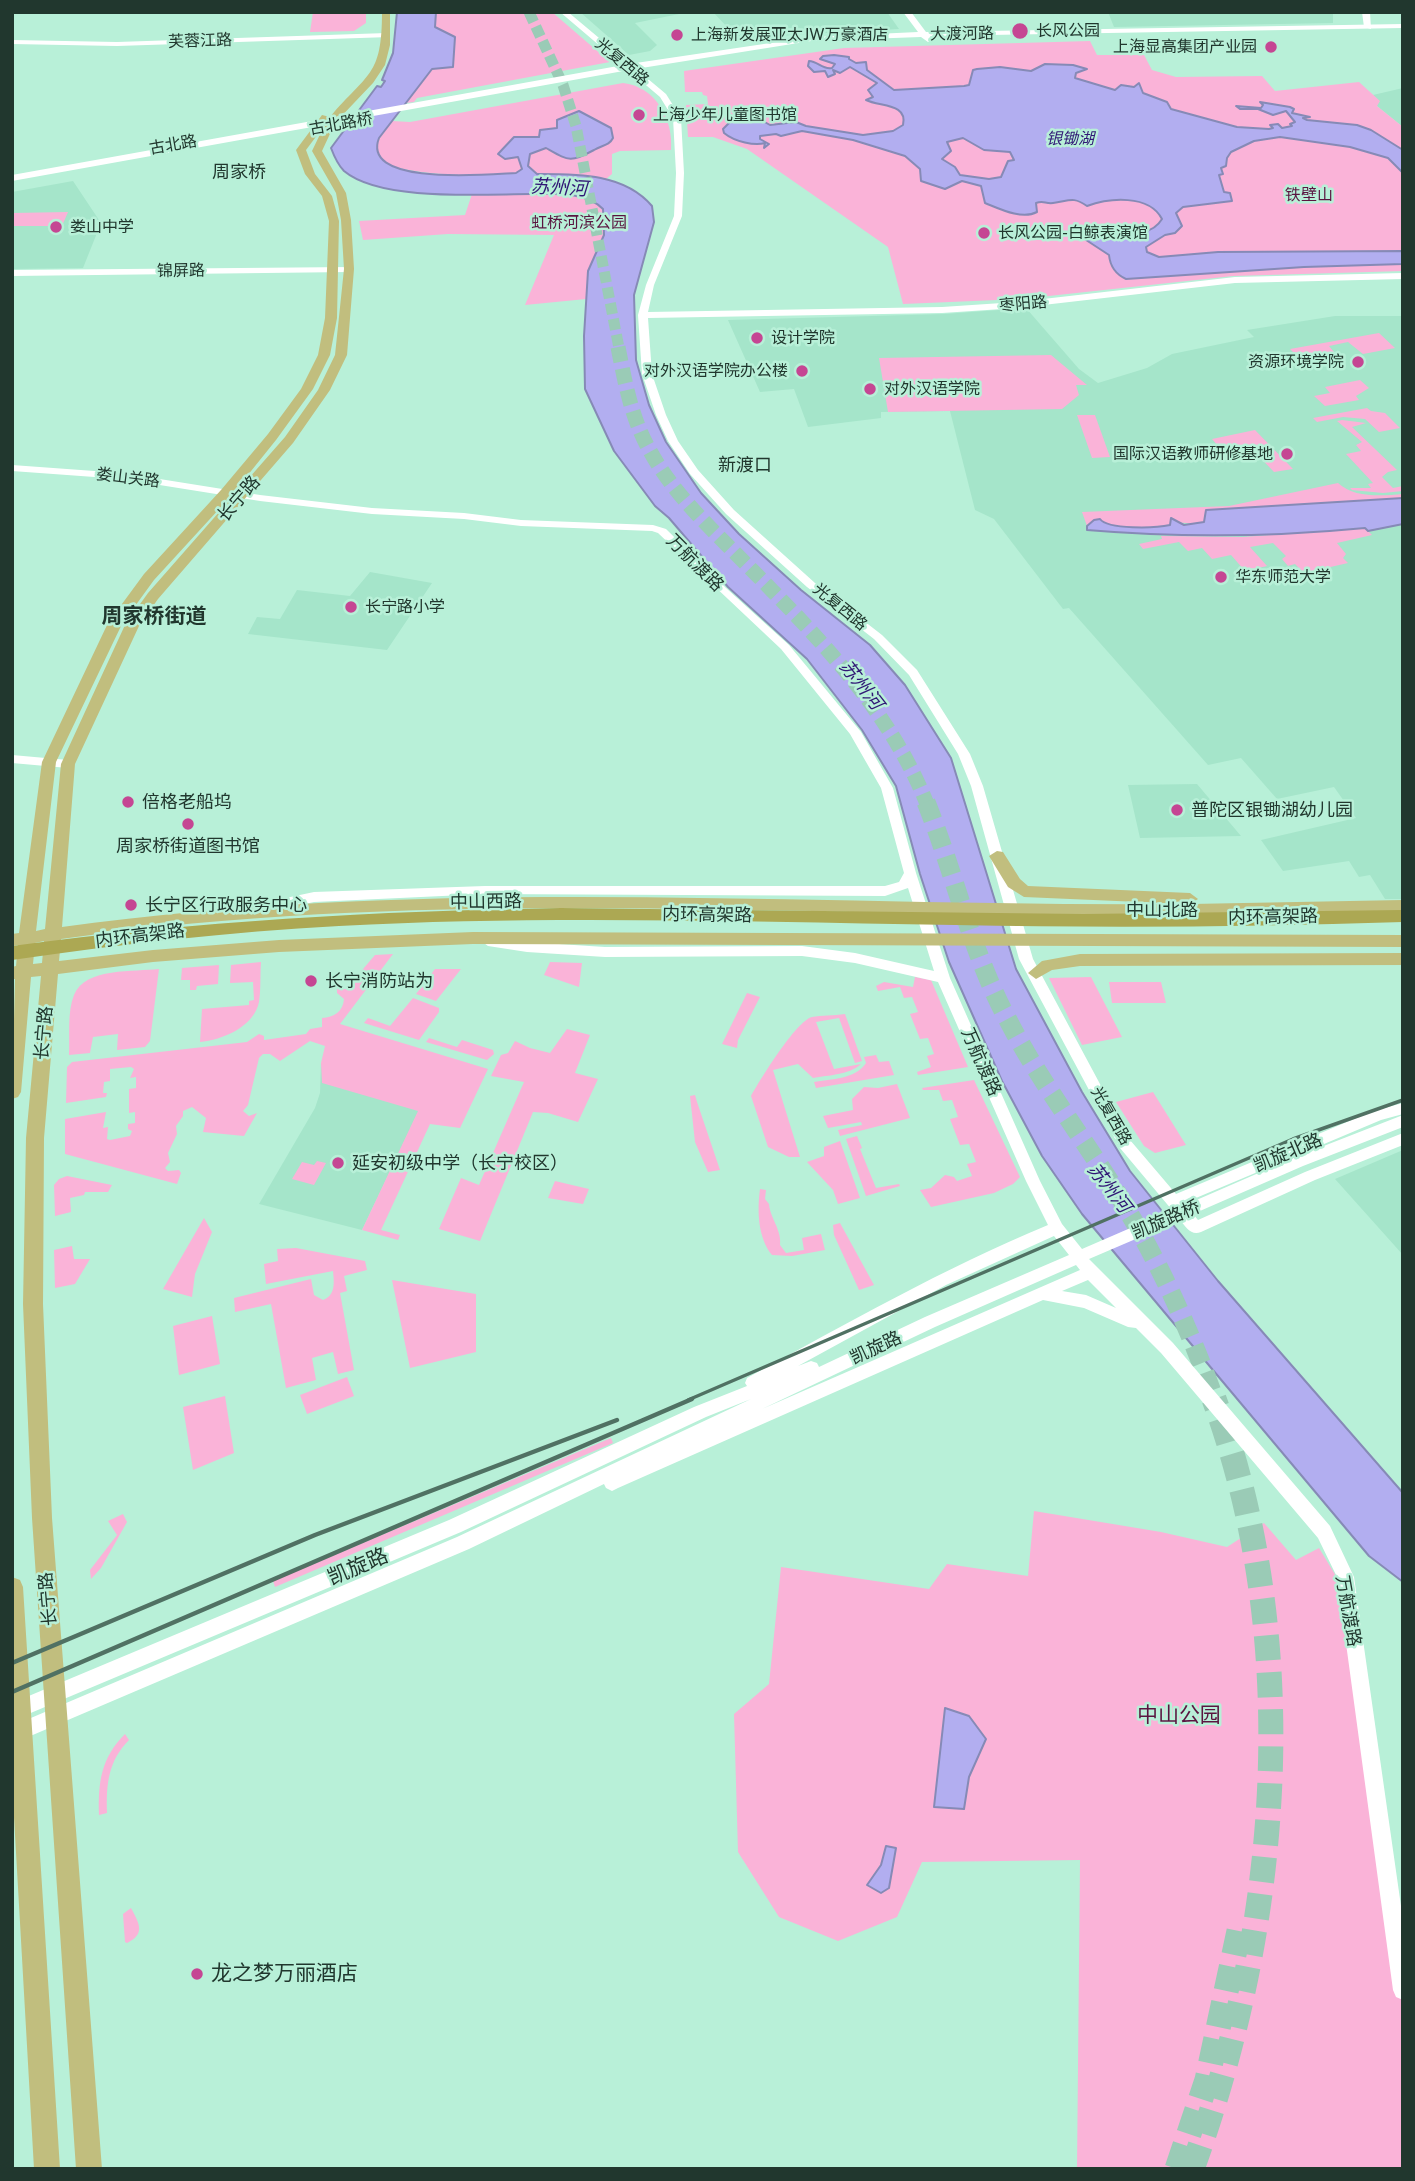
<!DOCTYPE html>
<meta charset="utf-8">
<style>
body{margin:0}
#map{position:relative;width:1415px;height:2181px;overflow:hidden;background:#b8f0d8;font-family:"Public Sans",sans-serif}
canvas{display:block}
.frame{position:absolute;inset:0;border:14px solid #21372e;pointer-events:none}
</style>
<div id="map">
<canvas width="1415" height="2181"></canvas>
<div class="frame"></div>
</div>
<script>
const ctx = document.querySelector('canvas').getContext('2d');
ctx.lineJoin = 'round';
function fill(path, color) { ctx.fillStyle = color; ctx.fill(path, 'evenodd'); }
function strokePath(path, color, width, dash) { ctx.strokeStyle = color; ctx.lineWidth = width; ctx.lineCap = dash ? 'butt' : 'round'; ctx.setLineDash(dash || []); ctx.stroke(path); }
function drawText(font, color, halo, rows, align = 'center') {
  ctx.font = font + ' "Public Sans","Noto Sans SC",sans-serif'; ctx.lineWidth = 5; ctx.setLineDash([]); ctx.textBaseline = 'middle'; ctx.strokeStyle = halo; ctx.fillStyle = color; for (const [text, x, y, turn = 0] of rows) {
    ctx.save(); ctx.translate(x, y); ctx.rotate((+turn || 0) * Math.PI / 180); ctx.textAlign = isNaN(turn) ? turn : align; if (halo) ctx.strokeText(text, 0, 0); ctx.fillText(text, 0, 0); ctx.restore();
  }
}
const built = new Path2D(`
 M580,12H689L635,23L657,45L650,51L629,55Z
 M713,12H887L899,29L791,35L742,43Z
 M1108,12H1333V23L1114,27Z
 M1403,88V127L1377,106L1373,95Z
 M73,181L101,223L83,268L12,269V192Z
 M1026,308L1079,369L1098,383L1147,368L1172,354L1254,337L1247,330L1335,316H1403V899H1385L1370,875L1359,877L1349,861L1283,871L1261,840L1356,818L1334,787L1277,799L1241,758L1208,765L1069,608L1063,609L994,519L975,510L950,411L881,412V418L808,427L794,389L760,392L728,320L944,314Z
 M370,572L432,583L387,650L248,634L257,617L280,619L297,590L350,596Z
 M1197,784L1241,836L1140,838L1128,785Z
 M321,1063L488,1069L419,1111L362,1230L259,1204L315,1108L320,1093Z
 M1403,1150V1255L1335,1179Z`);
const green = new Path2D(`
 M313,12H366V23L354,31L310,32Z
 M436,12H552L610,62L417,98L414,102L406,103C425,79 434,43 436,12Z
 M1090,41L1097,55H1144L1152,70L1176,77L1262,76L1275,91L1359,82L1380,101L1377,106L1403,127V271L1233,276L1021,299L903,304L888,247L747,149L713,137H688L686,105L708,104L707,96L703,95L702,92H685L684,71L844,48Z
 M623,83C655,86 674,120 671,150L620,151L612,154V174L606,179L582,175L537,174L528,166C525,168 522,170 519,172C500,179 399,175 384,162C378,157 377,150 377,142L392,121L410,122Z
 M472,194H558L583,198L600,206L605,214L604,234L588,271L586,299L525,305L554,235L448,234L363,240L359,221L465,215Z
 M68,212L62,226H12V213Z
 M1379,333L1395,348L1363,354L1348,342L1329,346L1339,358L1305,364L1290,349Z
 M1051,355L1087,385H1076L1079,395L1062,409L888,412L879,358Z
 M1360,380L1369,388L1356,396L1359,400L1325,406L1314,396L1330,393L1325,387Z
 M1367,408L1371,411L1385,413L1400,428L1379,432L1365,419L1343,417L1317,422L1313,418Z
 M1077,415H1095L1110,457L1092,458Z
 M1342,420L1366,423L1352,427L1397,470L1388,472L1382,477L1393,488L1403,486V491L1383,493L1352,490L1350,488H1371L1368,484L1373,483L1346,454L1361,451L1356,445L1362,442L1337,421Z
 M1255,430L1293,469L1274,472L1251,448L1227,456L1212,439Z
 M1338,483C1354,498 1381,496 1403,494V498L1206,510L1204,522C1193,525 1186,522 1176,523C1169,524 1161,528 1153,528C1141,528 1106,528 1099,519L1094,520L1087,526L1082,512L1229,506Z
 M1365,528L1372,535L1337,543L1346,554L1343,558L1348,563L1304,573L1295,564L1288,566L1282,559L1286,556L1273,543L1250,547L1267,566L1245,571L1231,555L1212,559L1202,548L1188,551L1179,542L1143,549L1139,544L1162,539L1161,536L1243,537Z
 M393,954L340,1024L488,1069L460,1128L430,1124L381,1230L400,1235L398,1240L362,1230L418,1111L322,1083L321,1063L325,1046L310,1041L280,1061L270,1054H263L259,1058L248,1105L243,1111L249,1116L257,1113L244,1136L203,1132L206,1118L192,1107L183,1111V1116L176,1126L177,1134L168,1153L170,1162L165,1168L168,1171L179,1170L181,1173L177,1184L65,1154V1119L106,1112L103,1128L108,1127L107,1139L110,1140L130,1136L132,1131L128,1129V1124L135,1123V1112L129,1113V1089L136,1088V1077L130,1078L134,1069L131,1067L110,1069V1081L104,1082L103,1093H107L106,1097L66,1103L67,1067L72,1062L247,1042L259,1034L264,1036V1040L306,1034L310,1029L322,1027V1018C334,1017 343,1012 344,999L337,993V989H346L375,955Z
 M261,962C260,975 261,990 259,1002C254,1027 222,1040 200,1042L202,1009L249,1005V1001L254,1000L253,982L230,983L231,965Z
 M550,962L582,963L579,987L544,975Z
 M219,965L218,984L197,986L196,990H190V980H181L182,968Z
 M159,969L150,1041L145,1047L117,1050L118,1034L93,1037L90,1053L69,1055C70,1037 67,1012 74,995C85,967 135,972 159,969Z
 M435,969H461L436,1001L416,994Z
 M915,977L931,980L968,1067L918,1075L917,1072L931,1067L927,1056L934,1054L928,1038L920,1039L910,1014L918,1012L912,997L904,998L900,987L878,991L876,986L884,982L913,987Z
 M1091,977L1122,1037L1082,1045L1049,978Z
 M1109,982H1161L1166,1003H1112Z
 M747,993L760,997L738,1040L737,1048L722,1044Z
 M413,998L439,1008V1012L419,1040L364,1023L368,1018L390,1026Z
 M845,1014L862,1061L855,1063L839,1018L816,1022L834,1069L861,1064C849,1075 829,1075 813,1078L798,1064L773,1070L800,1157H789L768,1147L751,1096C760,1080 796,1021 812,1017C821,1015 834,1016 845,1014Z
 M567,1029L590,1035L575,1073L598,1079L578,1122L548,1113L533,1112L480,1241L439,1229L461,1178L479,1185L524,1082L491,1076L501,1055L508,1053L515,1041L530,1048L550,1053Z
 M429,1038L457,1047L462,1040L493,1050L494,1054L487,1060L426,1042Z
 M876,1055L879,1062L889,1061L894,1075L816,1088L814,1082C831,1079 856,1079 866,1063L864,1057Z
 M974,1080L1020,1177L1013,1184L994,1193L931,1207L920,1190L931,1188L945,1175L954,1177L957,1181L972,1176L967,1164L976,1162L969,1144L960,1145L950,1119L958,1117L952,1100L943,1101L939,1090H923L922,1088Z
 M897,1084L910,1118L840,1136L838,1130L862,1125L861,1122L828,1128L823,1116L853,1110L852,1099L864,1087L878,1088Z
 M1153,1092L1186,1145L1155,1153L1144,1146L1116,1102Z
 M695,1095L697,1102L720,1170L708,1172L695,1142L690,1096Z
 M857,1136L862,1148L860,1149L876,1188L899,1184L900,1186L866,1196L846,1139Z
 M840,1141L860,1198L838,1204L833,1190L807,1162L824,1156V1147Z
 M317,1161L326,1163L314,1185L292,1179L302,1162L314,1165Z
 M67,1176L112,1185L108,1192H85L84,1195L70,1198L71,1212L55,1216L54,1185L59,1179Z
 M555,1181L589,1189L583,1204L548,1198Z
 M760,1189L766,1190L765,1199L769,1204C770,1218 782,1230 780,1245L786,1253L804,1250L802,1238L821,1234L825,1250L792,1256L772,1255C758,1238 757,1211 760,1189Z
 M204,1218L212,1232L195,1274L192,1297L163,1289Z
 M840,1223L874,1285L859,1290L834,1235L833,1225Z
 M72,1246L74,1259H90L75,1284L55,1288L54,1250Z
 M296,1248L365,1261L367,1270L344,1276L347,1291L340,1293L354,1370L338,1374L333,1352L312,1358L316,1380L286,1388L271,1304L235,1312L234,1298L311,1279L314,1295L323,1300C336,1295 334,1282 333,1271L266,1284L264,1264L278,1261L277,1249Z
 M392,1280L476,1294V1352L410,1368Z
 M212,1316L220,1364L179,1375L173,1326Z
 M347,1377L354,1396L307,1414L300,1395Z
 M225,1396L234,1453L193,1470L183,1407Z
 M611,1438L613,1443L275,1587L273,1581Z
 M1034,1511L1161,1532L1227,1547L1264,1523L1296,1560L1319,1548L1339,1581L1403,1972V2169H1077L1080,1860L922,1862L897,1917L838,1941L779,1917L738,1852L734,1714L769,1684L781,1567L929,1589L947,1564L1028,1576Z
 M123,1514L127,1522L101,1568L91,1579L90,1570L117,1535L108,1521Z
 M125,1734L129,1740C108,1761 106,1785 107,1813L99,1815C98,1782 101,1758 125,1734Z
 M131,1908C139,1923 146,1934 127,1943L125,1942L123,1914Z`);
const water = new Path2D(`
 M397,12H436L435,27L455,37L453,67L432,69L379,138C360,187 491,174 516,173L522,169L518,157L505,159L498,154L514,137H539L540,130L557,128V120L579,111L611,128L613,138C609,146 602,145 594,150C570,163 569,161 546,148L530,154L528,166L537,174C577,174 624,173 652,206L654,222L634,295L636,360L649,405L666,442L701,493L739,534L801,590L870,645L905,685L951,758L1016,969L1082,1092L1130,1171L1218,1281L1403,1493V1582L1369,1556L1082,1214L1042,1156L1002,1081L949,962L920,874L896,786L862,730L807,659L728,587L669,518L655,506L614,451L585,389L584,336L588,271L604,235L603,209C586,191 554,194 531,194C484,194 381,202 344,171C338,165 334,156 331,148L377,86L381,87L385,81L382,80L393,53Z
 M834,55L849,57V59L856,63L866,62L867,70L894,90L964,86L969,85L973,70L977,69L1000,67L1031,71L1045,64L1073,65L1087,69L1076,73L1075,78L1115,90L1121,85L1134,87L1139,83L1143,93L1167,102L1171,109L1237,127L1269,129L1273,128L1270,125L1278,124L1282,128L1292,126L1290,124L1295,122L1286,111L1273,115L1258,109H1240L1236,106L1261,108L1263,105L1260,102L1290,107L1294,109L1292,113L1310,117L1303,118L1307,120L1357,125L1371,130L1403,150V173L1388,158L1350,147L1280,137L1254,141L1231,152L1227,158L1226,166L1221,168L1223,174L1219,175L1224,192L1230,193L1232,201L1183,207L1176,213L1182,226L1175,233L1165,235L1146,247L1147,252L1159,257L1218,252L1403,251V264L1304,267L1126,279C1115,274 1110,265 1109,255L1083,238C1104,221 1145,247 1162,219C1149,194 1109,198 1087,206C1073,196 1069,201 1053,203C1045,204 1044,200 1036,203L1037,212C1022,220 1000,209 985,203L981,186L962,181L945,189L921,181L920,169L905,156L853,140L802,131L781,136L776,134L760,136V139L769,144L764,148L765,143C755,146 735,142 724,133L723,129L731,121L754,116L770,125L796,122L806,126L863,135L893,131L903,125C908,103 880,107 866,100L873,97L868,90L877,83L850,67L840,73L833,70L835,74L828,77L825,71L814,72L808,66L809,61C818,61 822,70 832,68L835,64L820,59L823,56ZM963,138L984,150L1010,152L1014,160L1008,161L1001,177L989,179L960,175L955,167L942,159L951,151L947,142Z
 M1403,498V524L1368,531L1365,528C1272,537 1181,538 1087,530V526L1094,520L1100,519C1108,530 1156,528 1170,525L1171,518L1184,525L1204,522L1206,510Z
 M945,1708L969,1716L986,1739L969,1777L964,1809L934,1807Z
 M886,1846L896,1848L889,1888L881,1893L867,1885L881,1865Z`);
const trunkTunnelFar3 = new Path2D(`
 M529,12L563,85L576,126L619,348`);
const trunkTunnelFar2 = new Path2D(`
 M618,347C625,382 631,417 649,449C674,496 715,532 752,570C821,640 890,711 927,804`);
const trunkTunnelFar1 = new Path2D(`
 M926,802C955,874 971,952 1008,1020C1043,1088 1091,1147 1129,1213C1164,1272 1192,1336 1215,1400`);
const trunkTunnel = new Path2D(`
 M1177,2169L1207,2080L1239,1931
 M1192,2169C1280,1926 1304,1645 1214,1399`);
const tertiary = new Path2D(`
 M560,12H568L666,94L681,118L684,173L682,216L654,285L648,312L942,307L1017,302L1235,277L1403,273V279L1235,283L1017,308L942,313L648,318L652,374L666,415L678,441L698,470L734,510L815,583L882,635L917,670L970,754L983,786L1033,959L1130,1140L1176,1194L1373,1111L1403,1103V1114L1381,1120L1184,1203L1185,1205L1293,1158L1403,1115V1127L1303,1166L1193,1214L1198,1220L1305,1172L1403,1133V1145L1315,1180L1201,1232C1191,1236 1186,1227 1180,1220L1089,1259L1173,1343L1330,1526L1354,1577L1403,1920V2000L1396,1997L1393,1990L1337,1577L1318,1538L1161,1353L1136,1328L1128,1327L1084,1308L1043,1300L618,1488L612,1491L606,1488L604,1484L469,1549L21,1740L12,1742V1726L457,1537L751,1399L706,1417L461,1532L14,1720L12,1703L449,1520L694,1407L747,1386L745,1383L747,1378C846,1324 944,1268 1048,1225L1026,1181L938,982L855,963L802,956L605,957L527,952L488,946L481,941L488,936L527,942L605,947L802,946L855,953L934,971L908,888L885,896L485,894L314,902L248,916L242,911L248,906L314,892L485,886H885L899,882L904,873L881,788L850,734L781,649L658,533L652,531L521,526L464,519L372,514L260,501L122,479L12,471V465L122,473L260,495L372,508L464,513L521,520L653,525L666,529L726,588L789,645L861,732L893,788L916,873L950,978L1040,1181L1062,1224L1082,1249L1172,1210L1120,1148L1019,959L971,786L958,754L909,675L874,639L807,587L726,514L690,474L668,441L656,415L642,374L638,315L646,285L674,216L676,173L673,118L660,97ZM1054,1236L1069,1255L925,1317L819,1367L817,1363L811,1361L798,1366L946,1285ZM1076,1265L1080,1270L762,1409L935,1327ZM1088,1280L1116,1308L1086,1295L1062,1291Z
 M1362,12H1370L1371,29L1364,27Z
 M387,33H390V37L117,46L12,44V40L117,42Z
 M352,267L353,269L349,272L12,276V270Z
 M12,755L68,760L74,764L68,768L12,763Z`);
const secondary = new Path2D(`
 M903,12H911L926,32L1403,24V28L930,36L932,40L928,42L921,37L811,41L629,70L12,181V175L629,64L811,37L918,32Z`);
const primary = new Path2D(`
 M382,12H390V45L385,65L373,83L335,123L322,151L346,193L351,220L354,269L347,355L330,390L293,443L158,599L139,626L75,764L62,927C435,875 811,907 1186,904L1024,897L1008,887L989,856L997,851L1003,852L1020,879L1028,886L1190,893L1198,899L1191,904L1403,900V912C1286,915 1169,917 1052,916C721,911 390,892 61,939L59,961L153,950L279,940L473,932L1403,935V947L473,944L279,952L153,962L58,974L44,1138L43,1304L52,1518L102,2169H76L32,1518L23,1304L26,1138L41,976L31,977L21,1092L18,1097L12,1099L15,979H12V967L16,966L18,945L12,946V934L19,933L42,762L108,623L144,574L221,490L268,434L301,389L318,355L325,318L329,221L322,196L305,174L296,150L322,115L330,117C368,72 382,77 382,12ZM324,126L312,151L336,193L341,220L344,269L335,355L318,390L285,437L148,593L125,625L61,764L45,929L36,931L56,762L122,624L154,580L231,496L276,440L313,389L330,355L337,318L339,221L332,196L315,174L306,150ZM44,941L42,963L33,964L35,943Z
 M1403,953V965L1080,966L1052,970L1036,979L1028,973L1042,961L1080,954Z
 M12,1577L20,1580L23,1587L60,2169H34L12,1782Z`);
const trunk = new Path2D(`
 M561,908L1084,914L1403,910V922C1253,927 1104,928 955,925C750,922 544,915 339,926C230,932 121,944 12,960V946C197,921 375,911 561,908Z`);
const railFar1 = new Path2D(`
 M688,1400L1293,1139L1403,1100`);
const rail = new Path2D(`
 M12,1663L315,1535L617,1420
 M12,1692L692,1399`);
const markers = [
 [1020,31,9,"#c54693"],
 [677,35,7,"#c54693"],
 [1271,47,7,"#c54693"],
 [639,115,7,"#c54693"],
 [56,227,7,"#c54693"],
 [984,233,7,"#c54693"],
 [757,338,7,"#c54693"],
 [1358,362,7,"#c54693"],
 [802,371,7,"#c54693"],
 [870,389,7,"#c54693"],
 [1287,454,7,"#c54693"],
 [1221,577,7,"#c54693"],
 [351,607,7,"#c54693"],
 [128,802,7,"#c54693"],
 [1177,810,7,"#c54693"],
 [188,824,7,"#c54693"],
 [131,905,7,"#c54693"],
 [311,981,7,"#c54693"],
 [338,1163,7,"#c54693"],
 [197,1974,7,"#c54693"]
];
const farPoinames = [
 ["长风公园",1036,31],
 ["上海新发展亚太JW万豪酒店",691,35],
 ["上海显高集团产业园",1257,47,"right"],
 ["上海少年儿童图书馆",653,115],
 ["娄山中学",70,227],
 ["长风公园-白鲸表演馆",998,233],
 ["设计学院",771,338],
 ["资源环境学院",1344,362,"right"],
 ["对外汉语学院办公楼",788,371,"right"],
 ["对外汉语学院",884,389],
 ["国际汉语教师研修基地",1273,454,"right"],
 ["华东师范大学",1235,577],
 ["长宁路小学",365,607]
];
const farStreetnames = [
 ["大渡河路",962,34,-1],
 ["芙蓉江路",200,41,-2],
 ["光复西路",622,62,40],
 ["古北路桥",341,124,-10],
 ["古北路",173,145,-10],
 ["锦屏路",181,271,-1],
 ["枣阳路",1023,304,-5],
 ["娄山关路",128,478,7],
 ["光复西路",840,607,39],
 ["光复西路",1111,1116,60]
];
const farWaternames = [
 ["银锄湖",1070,139]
];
const farParknames = [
 ["铁壁山",1309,195],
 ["虹桥河滨公园",579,223]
];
const farQuarternames = [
 ["周家桥",239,172],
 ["新渡口",745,465]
];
const streetNames = [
 ["长宁路",239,499,-49],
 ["万航渡路",695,563,45],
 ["中山西路",486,902,-1],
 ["中山北路",1162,910],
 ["内环高架路",707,915,1],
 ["内环高架路",1273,917,-1],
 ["内环高架路",140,936,-7],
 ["长宁路",44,1033,-85],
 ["万航渡路",981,1062,66],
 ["凯旋北路",1288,1153,-23],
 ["凯旋路桥",1166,1220,-23],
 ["凯旋路",876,1348,-25],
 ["长宁路",48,1599,-95],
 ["万航渡路",1348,1611,80]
];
const poiNames = [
 ["倍格老船坞",142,802],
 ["普陀区银锄湖幼儿园",1191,810],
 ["周家桥街道图书馆",188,846,"center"],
 ["长宁区行政服务中心",145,905],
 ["长宁消防站为",325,981],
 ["延安初级中学（长宁校区）",352,1163]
];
const waterNames = [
 ["苏州河",559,188,3],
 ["苏州河",861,685,52],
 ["苏州河",1109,1188,52]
];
const farDistrictnames = [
 ["周家桥街道",154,617]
];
const nearStreetnames = [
 ["凯旋路",358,1567,-23]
];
const nearParknames = [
 ["中山公园",1179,1716]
];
const nearPoinames = [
 ["龙之梦万丽酒店",211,1974]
];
fill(built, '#a5e5ca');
fill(green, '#fab3d8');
fill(water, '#b2aef0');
strokePath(water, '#868ab6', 2);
strokePath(trunkTunnelFar3, '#9acbb6', 11, [11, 5]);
strokePath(trunkTunnelFar2, '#9acbb6', 15, [15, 7]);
strokePath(trunkTunnelFar1, '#9acbb6', 19, [19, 10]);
strokePath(trunkTunnel, '#9acbb6', 25, [25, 12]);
fill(tertiary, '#fff');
fill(secondary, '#fff');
fill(primary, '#c1be7e');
fill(trunk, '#aca853');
strokePath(railFar1, '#507163', 3.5);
strokePath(rail, '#507163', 4.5);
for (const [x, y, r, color] of markers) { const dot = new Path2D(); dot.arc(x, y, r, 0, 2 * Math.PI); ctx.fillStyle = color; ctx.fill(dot); strokePath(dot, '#b8f0d8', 2.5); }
drawText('16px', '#21372e', '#b8f0d8', farPoinames, 'left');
drawText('16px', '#21372e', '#b8f0d8', farStreetnames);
drawText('italic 16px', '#301775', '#b8f0d8', farWaternames);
drawText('16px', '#5a1540', '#b8f0d8', farParknames);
drawText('18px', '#21372e', '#b8f0d8', farQuarternames);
drawText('18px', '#21372e', '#b8f0d8', streetNames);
drawText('18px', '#21372e', '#b8f0d8', poiNames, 'left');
drawText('italic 19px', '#301775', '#b8f0d8', waterNames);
drawText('bold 21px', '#21372e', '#b8f0d8', farDistrictnames);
drawText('21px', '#21372e', '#b8f0d8', nearStreetnames);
drawText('21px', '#5a1540', '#b8f0d8', nearParknames);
drawText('21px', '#21372e', '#b8f0d8', nearPoinames, 'left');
</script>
